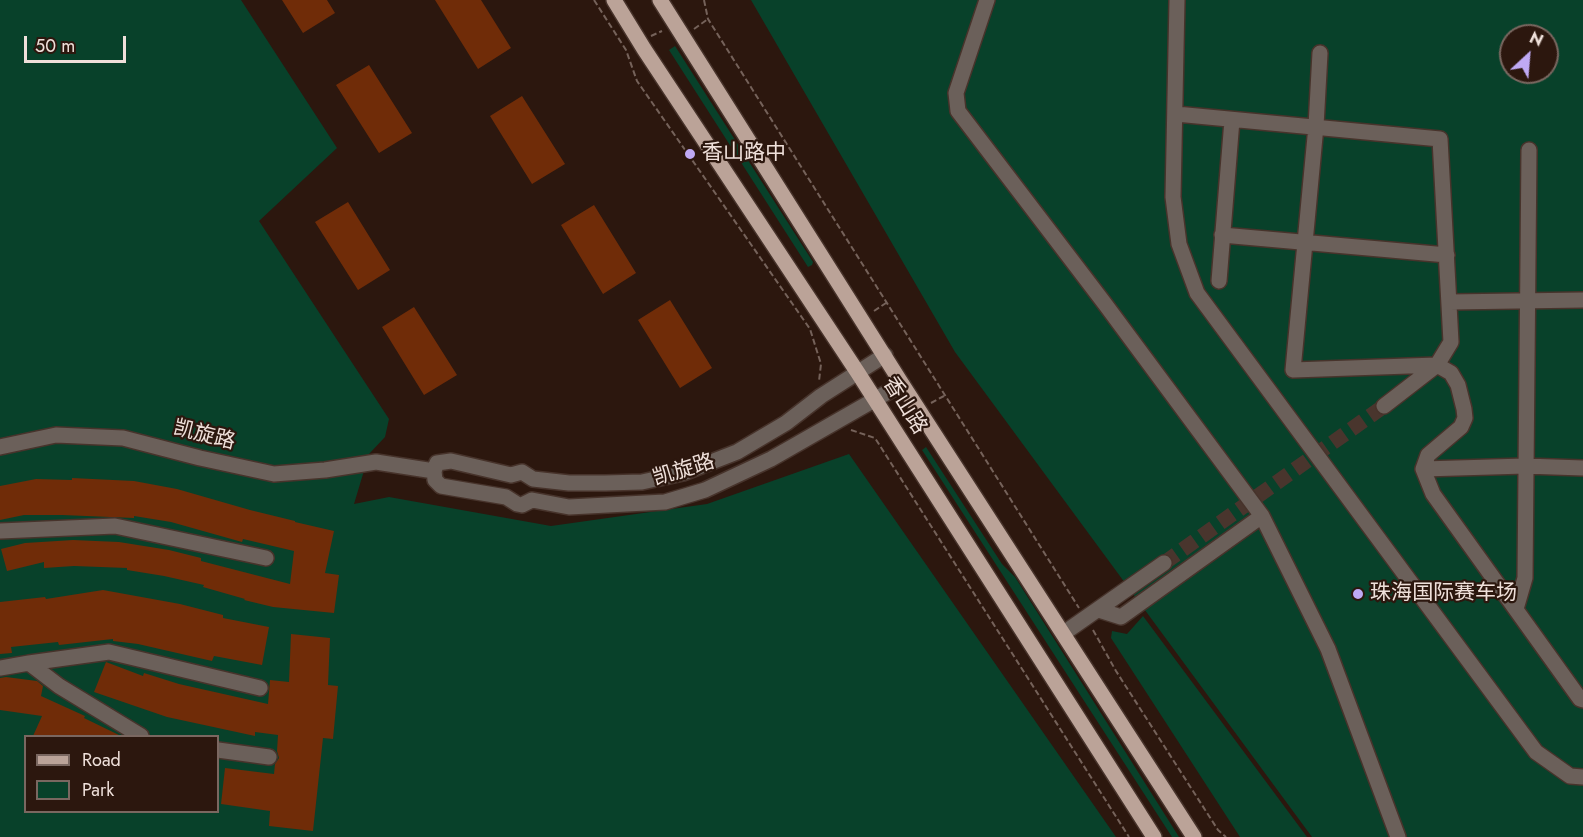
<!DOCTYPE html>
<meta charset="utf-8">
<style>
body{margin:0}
#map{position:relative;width:1583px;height:837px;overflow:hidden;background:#2c170e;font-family:Jost,sans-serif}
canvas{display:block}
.legend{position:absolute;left:24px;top:735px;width:195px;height:78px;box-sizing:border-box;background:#2c170e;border:2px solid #7a6760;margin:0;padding:8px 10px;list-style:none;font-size:18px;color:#efe0da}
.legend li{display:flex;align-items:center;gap:12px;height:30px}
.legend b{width:30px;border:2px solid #7a6760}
.north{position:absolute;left:1499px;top:24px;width:60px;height:60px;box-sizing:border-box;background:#2c170e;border:2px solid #7a6760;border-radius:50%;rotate:26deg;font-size:16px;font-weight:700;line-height:24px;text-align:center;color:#efe0da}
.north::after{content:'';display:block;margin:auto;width:21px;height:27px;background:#bfa9f4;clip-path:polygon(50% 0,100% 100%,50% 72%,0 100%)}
.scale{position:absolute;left:24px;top:36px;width:102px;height:27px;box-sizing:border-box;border:3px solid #efe0da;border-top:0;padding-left:8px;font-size:18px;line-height:21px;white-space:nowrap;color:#efe0da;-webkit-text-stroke:4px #2c170e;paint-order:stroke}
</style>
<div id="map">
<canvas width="1583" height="837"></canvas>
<ul class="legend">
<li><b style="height:8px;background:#bba398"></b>Road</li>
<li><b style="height:16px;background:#08412a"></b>Park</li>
</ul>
<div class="north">N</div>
<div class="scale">50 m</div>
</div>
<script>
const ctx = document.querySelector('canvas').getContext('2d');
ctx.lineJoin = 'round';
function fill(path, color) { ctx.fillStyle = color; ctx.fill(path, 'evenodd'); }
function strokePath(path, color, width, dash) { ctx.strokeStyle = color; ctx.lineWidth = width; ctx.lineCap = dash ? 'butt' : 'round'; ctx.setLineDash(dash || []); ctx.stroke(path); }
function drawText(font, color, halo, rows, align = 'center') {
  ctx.font = font + ' Jost,"Noto Sans SC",sans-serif'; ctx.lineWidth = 4.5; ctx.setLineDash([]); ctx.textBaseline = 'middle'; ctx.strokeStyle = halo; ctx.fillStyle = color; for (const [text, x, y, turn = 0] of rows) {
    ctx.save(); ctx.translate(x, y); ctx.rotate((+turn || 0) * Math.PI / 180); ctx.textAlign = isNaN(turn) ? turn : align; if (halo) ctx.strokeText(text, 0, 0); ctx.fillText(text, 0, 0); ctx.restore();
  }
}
const green = new Path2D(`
 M0,0H241L337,148L259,221L389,419L385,437L369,454L354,504L389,497L551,526L707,504L849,454L1116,837H0ZM26,736H218V812H26Z
 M751,0H1583V837H1312L955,352ZM1511,36H1547V72H1511Z
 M675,46L813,262L812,265L808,267L669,50Z
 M926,447L1002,564L1015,577L1179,837H1172L922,450Z
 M1143,616L1307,837H1240L1111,638L1112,631L1127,634Z`);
const building = new Path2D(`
 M282,0H327L335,13L303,33Z
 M435,0H481L511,48L478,69Z
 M369,65L412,133L379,153L336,85Z
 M522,96L565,164L532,184L490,116Z
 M348,202L390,270L358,290L315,222Z
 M594,205L636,273L603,294L561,225Z
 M670,300L712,368L680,388L638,320Z
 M414,307L457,375L424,395L382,327Z
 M72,478L134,481L177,489L250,510L295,521V522L334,531L325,573L339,575L334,613L273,607L244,600L245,599L203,587L204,585L164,576L127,570V568L74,566L44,568V562L7,571L1,549L25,543L73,540L119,542L169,550L201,558V561L290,584L294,551L243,539L242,542L171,522L134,516V518L62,515H24L0,520V486L36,479L72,480Z
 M103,590L180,604L223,615V618L269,627L262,665L214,656L212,661L138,644L113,641V639L59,645L58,642L11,647L12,653L0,654V602L45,597L46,599Z
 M291,634L330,638L328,685L338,686L333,739L323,738L313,831L269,826L270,811L221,804L225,768L274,774L275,764L279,758L277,751L278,735L255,732V736L167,717L94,692L106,662L143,676L144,673L179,684L268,704L270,680L289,682Z
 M6,677L37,681L43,686L41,696L85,716L84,718L121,736H33L42,716L0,710V678Z`);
const minorTunnel = new Path2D(`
 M1164,563L1384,406`);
const path = new Path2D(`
 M594,0L626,50L637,81L810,329L821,364L819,381
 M704,0L708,19L1079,608
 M694,29L708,19
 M651,36L662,31
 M874,311L886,303
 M931,403L944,396
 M851,430L875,438L1129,837
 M1093,630L1116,671L1218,830L1226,837`);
const minor = new Path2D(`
 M987,0L956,93L958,111L1105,304L1262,516L1328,649L1398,837
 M1177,0L1173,197L1179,244L1197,293L1536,752L1570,776L1583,777
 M1320,53L1316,126L1293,370L1437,365L1451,373L1458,385L1464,409L1465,418L1461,427L1428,455L1423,469L1433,494L1580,699L1583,700
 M1176,114L1440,139L1451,342L1437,365L1384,406
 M1222,235L1447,255
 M1219,281L1232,120
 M1450,302L1583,300
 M885,355L821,396L786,423L737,452L683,473L642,482L605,483H569L533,479L522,472L511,475L451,461L437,463L434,471L435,480L441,486L506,497L517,504L522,505L532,500L569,507L665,502L705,490L771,459L902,384
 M0,447L56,435L123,438L200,458L274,474L325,470L376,462L434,471
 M1423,469L1525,466L1583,468
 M0,531L115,526L266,558
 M1516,609L1525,578L1529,150
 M1099,610L1121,617L1262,516
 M1064,633L1164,563
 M29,663L109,652L260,688
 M0,668L29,663L59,686L141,736
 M218,750L269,757`);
const major = new Path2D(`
 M614,0L644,49L858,373L1154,837
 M660,0L902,384L1194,837`);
const markers = [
 [690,154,6,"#bfa9f4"],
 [1358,594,6,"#bfa9f4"]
];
const poiNames = [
 ["香山路中",702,154],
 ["珠海国际赛车场",1370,594]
];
const streetNames = [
 ["香山路",904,406,58],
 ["凯旋路",204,436,14],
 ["凯旋路",684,471,-17]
];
fill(green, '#08412a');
fill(building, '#702c08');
strokePath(minorTunnel, '#49352d', 15, [15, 8]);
strokePath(minor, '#47332b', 18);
strokePath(major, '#47332b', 18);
strokePath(path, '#75625a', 2, [6, 3]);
strokePath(minor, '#6b605a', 15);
strokePath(major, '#bba398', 15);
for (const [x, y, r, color] of markers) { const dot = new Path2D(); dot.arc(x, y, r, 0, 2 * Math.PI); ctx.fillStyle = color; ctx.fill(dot); strokePath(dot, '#2c170e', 2); }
drawText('21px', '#efe0da', '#2c170e', poiNames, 'left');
drawText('21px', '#efe0da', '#2c170e', streetNames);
</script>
